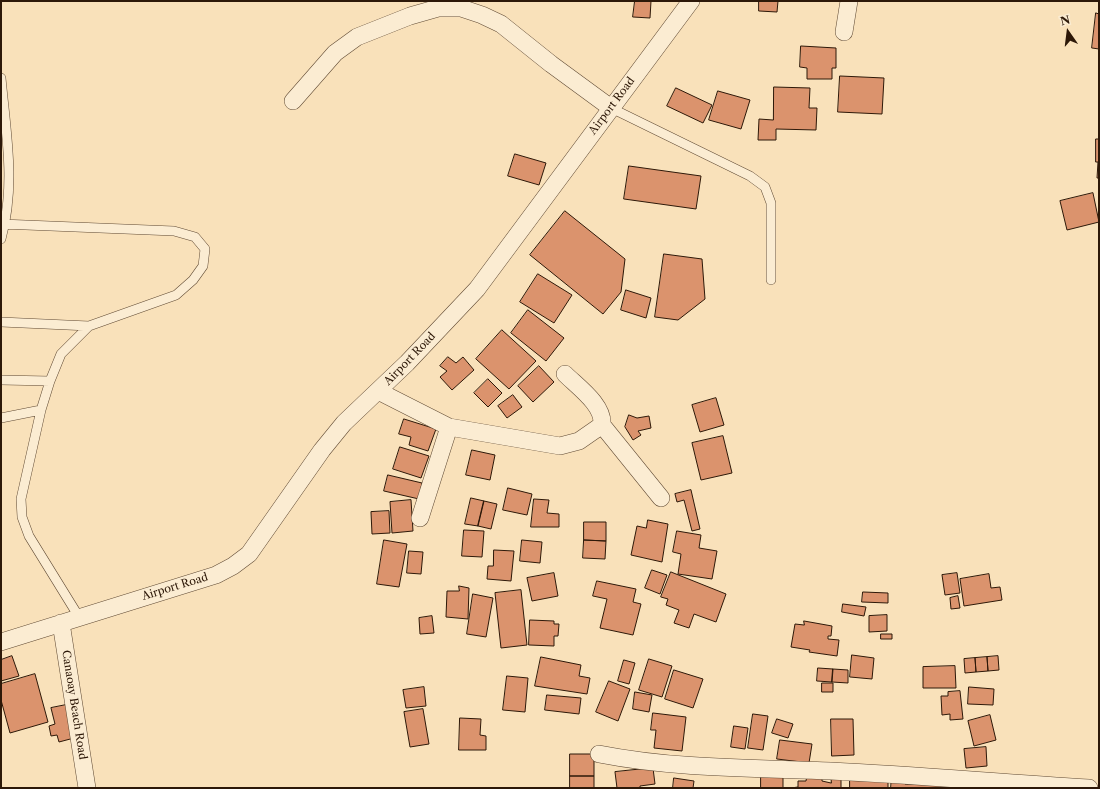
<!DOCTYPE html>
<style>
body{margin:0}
#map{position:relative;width:1100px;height:789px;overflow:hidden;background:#f9e1ba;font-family:"Libre Caslon Text",serif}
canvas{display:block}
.frame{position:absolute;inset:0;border:2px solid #2d1808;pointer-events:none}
.north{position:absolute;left:1048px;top:12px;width:40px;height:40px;-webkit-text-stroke:3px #fbecd2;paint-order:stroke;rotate:346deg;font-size:11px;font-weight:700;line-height:16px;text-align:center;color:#2d1808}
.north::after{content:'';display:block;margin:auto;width:14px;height:18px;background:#2d1808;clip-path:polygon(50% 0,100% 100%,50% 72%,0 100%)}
</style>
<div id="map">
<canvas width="1100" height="789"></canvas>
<div class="frame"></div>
<div class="north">N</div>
</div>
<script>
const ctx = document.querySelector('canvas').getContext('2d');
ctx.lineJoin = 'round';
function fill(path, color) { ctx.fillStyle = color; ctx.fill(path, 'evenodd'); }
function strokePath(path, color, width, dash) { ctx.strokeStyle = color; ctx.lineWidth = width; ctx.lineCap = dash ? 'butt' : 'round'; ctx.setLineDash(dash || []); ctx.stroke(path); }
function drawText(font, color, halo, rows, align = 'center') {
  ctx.font = font + ' "Libre Caslon Text",serif'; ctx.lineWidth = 3.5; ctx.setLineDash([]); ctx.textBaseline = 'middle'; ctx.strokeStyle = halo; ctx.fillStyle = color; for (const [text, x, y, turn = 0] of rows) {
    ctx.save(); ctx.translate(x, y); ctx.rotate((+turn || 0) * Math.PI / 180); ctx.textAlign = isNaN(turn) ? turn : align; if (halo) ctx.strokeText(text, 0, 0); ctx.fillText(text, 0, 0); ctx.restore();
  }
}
const building = new Path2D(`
 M635,1H651L650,18L633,17Z
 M759,1H778L777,12L759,11Z
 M1096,13L1099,14V49L1092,48Z
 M801,46L836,48V68H832V79H807V68L800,67Z
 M840,76L884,78L882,114L838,112Z
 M774,87L810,88L809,108H817L816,130L776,129V140H758L759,119L773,120Z
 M676,88L712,105L703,123L667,106Z
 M718,91L750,100L741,129L709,120Z
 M1096,139H1099V178H1097L1098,162H1096Z
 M515,154L546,163L539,185L508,176Z
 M629,166L701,176L696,209L624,199Z
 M1093,193L1099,222L1067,230L1060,201Z
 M565,211L625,259L621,292L603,314L530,255Z
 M664,254L702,259L705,299L678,320L655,317Z
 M538,274L572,295L554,323L520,302Z
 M626,290L651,298L646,318L621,310Z
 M528,310L564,338L546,361L511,333Z
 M502,330L536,361L509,389L476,359Z
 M448,357L456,363L463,357L474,370L452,390L440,377L447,371L440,366Z
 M539,366L554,382L533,402L518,386Z
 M488,379L502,393L488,407L474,393Z
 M513,395L522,407L507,418L498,406Z
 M716,398L724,425L700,432L692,405Z
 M629,415L637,418L649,416L651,428L638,431L641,435L633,440L625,427Z
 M404,419L436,429L428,451L409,445L411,437L399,434Z
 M723,436L732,473L701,480L692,443Z
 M400,447L429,456L421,478L393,469Z
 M472,450L495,455L490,480L466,475Z
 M388,475L422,483L419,499L384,491Z
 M508,488L532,494L527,515L503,510Z
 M691,490L700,529L692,531L684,500L677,502L675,494Z
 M471,498L484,501L478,526L465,524Z
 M534,499L549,500L547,513L559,514V527H531Z
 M411,500L413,531L392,533L390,502Z
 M484,501L497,504L491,529L478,526Z
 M389,511L390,533L372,534L371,512Z
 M648,520L668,524L662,562L631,555L637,526L646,528Z
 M584,522H606V541L584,540Z
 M464,530L484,531L482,557L462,556Z
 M677,531L701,535L699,548L717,551L712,579L678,574L681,554L673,552Z
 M384,540L407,544L399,587L377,584Z
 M522,540L542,542L540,563L520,561Z
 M584,540L606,541L605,559L583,558Z
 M494,550L514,551L511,581L487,579L488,566H493Z
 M409,551L423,552L421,574L407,573Z
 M652,570L667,575L660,594L645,588Z
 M671,572L726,594L716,622L694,614L689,628L674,623L679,610L666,605L668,599L661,597Z
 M554,573L558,596L532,601L527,578Z
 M957,573L960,593L945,595L942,575Z
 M989,574L991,588L1000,587L1002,600L964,606L960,579Z
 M597,581L636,589L633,602L641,604L633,635L600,628L607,599L593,596Z
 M459,586L469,588L468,619L446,617L447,591H459Z
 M521,590L527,645L501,648L495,593Z
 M863,592L888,593V603L862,602Z
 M473,594L493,598L486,637L467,634Z
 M958,596L960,608L951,609L950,598Z
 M843,604L866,607L864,616L842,612Z
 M887,615V631L869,632V616Z
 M432,616L434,633L420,634L419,618Z
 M530,620L554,621V624H559L558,636H554V646L529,645Z
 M804,621L832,626L831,636H828V639L839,640L837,656L809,652L810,650L791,647L795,624L804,625Z
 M881,634H892V639H881Z
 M852,655L874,658L872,679L850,677Z
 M12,656L19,676L1,681V660Z
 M998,656L999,670L988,671L987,657Z
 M541,657L581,665L579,676L590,678L587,694L535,686Z
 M987,657L988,671L976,672L975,658Z
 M975,658L976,672L965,673L964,659Z
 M649,659L672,666L662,697L639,690Z
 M624,660L635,663L629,684L618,681Z
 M955,666L956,688H923V667Z
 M818,668L833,669L832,682L817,681Z
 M833,669L848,670V683L832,682Z
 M674,670L703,679L693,708L665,699Z
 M35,674L48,722L10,733L1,700V684Z
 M507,676L528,678L525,712L503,710Z
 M609,681L630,689L618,721L596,712Z
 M822,683H833V692H822Z
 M424,687L426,706L406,708L403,690Z
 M969,687L994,689L993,705L968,704Z
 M960,691L963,719L950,720V714L942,715L941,696H948V692Z
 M635,692L652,695L649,712L633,709Z
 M547,695L581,698L579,714L545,710Z
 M66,705L74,738L59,742L57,735L51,736L49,726L55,724L51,708Z
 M423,709L429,744L410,747L404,712Z
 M653,713L686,717L682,751L654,748L656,730H651Z
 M753,714L768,716L763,750L748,748Z
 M990,715L996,740L974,746L968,721Z
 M460,718L481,719L480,735L486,736V750H459Z
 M777,719L793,724L788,738L772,733Z
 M831,719H853L854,755L832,756Z
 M734,726L748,728L745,749L731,747Z
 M780,740L812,744L809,763L777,759Z
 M986,747L987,766L966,768L964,749Z
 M570,754H594V776H570Z
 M653,768L655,784L640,786V788H617L615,772Z
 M761,770H783V788H761Z
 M831,773H841V788H791L798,787V781H806L807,775L822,776V781L831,783Z
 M892,775L906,776L905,784L941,785V788H891Z
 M570,776H594V788H570Z
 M850,776L888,777V788H850Z
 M674,778L694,781L693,788H673Z`);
const service = new Path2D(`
 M1,78C6,133 16,185 1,239
 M611,108L750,176L765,187L771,203V280
 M1,224L174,231L195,237L205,249L203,266L193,280L176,295L89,326L61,354L50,381L41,410L21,499L22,517L29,536L79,617
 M1,322L89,326
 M1,380L50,381
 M1,418L41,410`);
const minor = new Path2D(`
 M844,32L849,1
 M293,101L335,53L357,37L410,16L438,8H461L482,15L501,24L551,64L611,108
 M565,374C578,387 604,405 602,425L661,498
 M378,391L449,427L560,446L579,441L602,425
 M420,518L449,427
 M61,623L87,788
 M1,642L216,575L233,566L249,554L322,450L344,423L407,363L477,289L691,1
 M599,754C675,769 754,768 831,771C917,775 1003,783 1089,788`);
const streetNames = [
 ["Airport Road",612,106,-53],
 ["Airport Road",410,359,-46],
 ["Airport Road",175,587,-17],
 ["Canaoay Beach Road",74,705,81]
];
fill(building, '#db936d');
strokePath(building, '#2d1808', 1);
strokePath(service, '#604a34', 10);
strokePath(minor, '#604a34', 18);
strokePath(service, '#fbecd2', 9);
strokePath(minor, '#fbecd2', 17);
drawText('11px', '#2d1808', '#fbecd2', streetNames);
</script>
